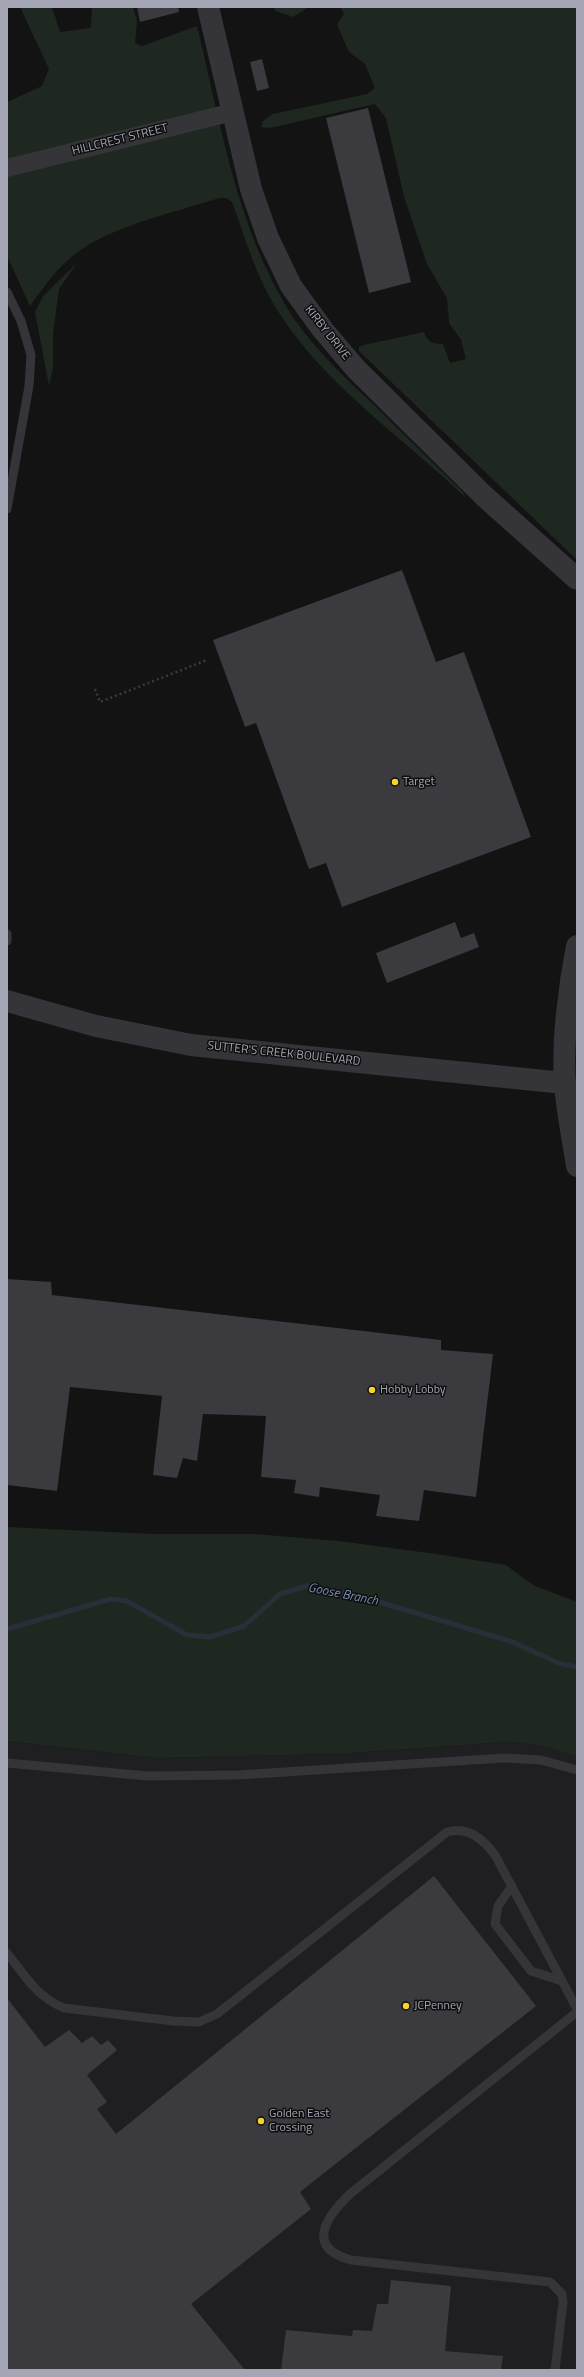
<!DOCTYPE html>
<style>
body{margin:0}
#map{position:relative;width:584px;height:2377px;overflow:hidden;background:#131314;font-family:"Titillium Web",sans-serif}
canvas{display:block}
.frame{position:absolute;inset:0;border:8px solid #a4a6b5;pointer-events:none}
</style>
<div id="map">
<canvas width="584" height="2377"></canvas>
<div class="frame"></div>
</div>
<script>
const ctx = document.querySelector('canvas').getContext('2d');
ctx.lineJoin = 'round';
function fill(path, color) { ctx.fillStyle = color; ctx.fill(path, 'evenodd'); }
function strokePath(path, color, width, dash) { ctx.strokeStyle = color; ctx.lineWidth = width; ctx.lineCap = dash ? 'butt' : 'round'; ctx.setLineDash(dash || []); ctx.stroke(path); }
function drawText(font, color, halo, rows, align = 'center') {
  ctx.font = font + ' "Titillium Web",sans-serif'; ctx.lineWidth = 3; ctx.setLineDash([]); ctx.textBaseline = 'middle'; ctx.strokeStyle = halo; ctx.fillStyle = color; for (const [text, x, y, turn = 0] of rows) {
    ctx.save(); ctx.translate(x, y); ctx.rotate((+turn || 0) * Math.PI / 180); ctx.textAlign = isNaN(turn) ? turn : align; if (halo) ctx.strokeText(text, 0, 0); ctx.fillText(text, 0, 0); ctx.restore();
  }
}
const built = new Path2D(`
 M7,1741L155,1758L335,1754L507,1742L539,1745L577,1757V2370H7Z`);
const green = new Path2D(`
 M20,7H52L60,32L91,28L92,7H133L137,21L135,43L142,46L197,26C222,128 238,239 300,327C321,355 347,380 373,404C402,433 432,462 462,491L466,498C403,437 323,385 276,308C256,276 245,238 232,202L226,198H219C176,212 108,227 74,255C56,269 43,288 30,306L7,256V102L42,86L49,69Z
 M273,7H309L293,17L276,11Z
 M340,7H577V560L359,351V347L364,345L424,332C428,342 432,344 443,344L450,363L466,359L461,340L449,323L447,298L427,264L404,197L386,118L375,104L270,128L261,127L263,121L273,114L367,94L375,88L365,64L349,52L337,24L344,14Z
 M77,263L59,289L53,334V368L49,386L35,312L43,296Z
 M7,1527L152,1534H254L339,1541L436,1554L506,1565L533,1585L577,1602V1757L539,1745L507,1742L335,1754L155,1758L7,1741Z`);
const stream = new Path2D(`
 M7,1629L111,1599L127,1601L187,1635L210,1637L244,1626L280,1594L306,1586L359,1596L513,1642L558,1663L577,1667`);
const building = new Path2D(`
 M137,7H178L179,12L140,22Z
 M262,59L269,88L257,91L250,62Z
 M368,108L411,282L369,293L326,118Z
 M402,570L436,662L464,652L531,837L342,907L326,863L309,869L256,723L245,727L213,640Z
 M455,922L461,938L474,933L479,947L387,983L376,953Z
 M7,1279L51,1282L52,1295L441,1340V1350L493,1354L476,1497L424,1490L419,1521L376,1516L380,1495L320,1487L319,1497L294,1493L296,1480L261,1477L266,1416L203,1414L197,1461L183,1458L177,1478L153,1475L162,1396L70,1387L57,1491L7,1485Z
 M434,1876L536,2006L300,2192L311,2209L191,2304L245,2370H7V1998L45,2047L69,2030L82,2043L92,2036L101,2045L108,2040L117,2050L87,2075L107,2102L97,2109L116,2134Z
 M391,2280L451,2286L445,2351L503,2356L501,2370H281L286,2330L352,2336L353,2330L372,2331L377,2304H388Z`);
const path = new Path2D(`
 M95,689L100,702L207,660`);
const service = new Path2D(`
 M7,292L21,321L31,355L29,386L7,509
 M7,934V941
 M7,1763L148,1776L238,1775L504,1758L541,1760L577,1770
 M512,1886L498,1906L495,1924L531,1971L562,1981
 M7,1953C25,1976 37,1997 64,2008L173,2021L199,2022L217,2014L447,1832C468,1826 483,1839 495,1855L577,2009
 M555,2370L563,2302L562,2294L550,2282L351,2260C304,2247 327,2216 350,2194L577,2012`);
const minor = new Path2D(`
 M7,168L233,112`);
const tertiary = new Path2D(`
 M208,7L251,189L268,238L291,286L323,330L356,369L484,496L577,579
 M577,946C569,987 562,1043 565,1084C567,1111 573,1139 577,1166
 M7,1001L96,1026L191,1045L564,1083`);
const markers = [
 [395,782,4,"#f2d42d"],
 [372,1390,4,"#f2d42d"],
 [406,2006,4,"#f2d42d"],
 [261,2121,4,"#f2d42d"]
];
const streetNames = [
 ["HILLCREST STREET",120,140,-14],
 ["KIRBY DRIVE",327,333,52],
 ["SUTTER'S CREEK BOULEVARD",284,1054,6]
];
const poiNames = [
 ["Target",403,782],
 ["Hobby Lobby",380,1390],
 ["JCPenney",414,2006],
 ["Golden East",269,2114],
 ["Crossing",269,2128]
];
const waterNames = [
 ["Goose Branch",343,1595,11]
];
fill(built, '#1f1f21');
fill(green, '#1f2721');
strokePath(stream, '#292e38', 5);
fill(building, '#3a3a3f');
strokePath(path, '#3a3a40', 2.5, [2, 3]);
strokePath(service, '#343439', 9);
strokePath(minor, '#343439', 18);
strokePath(tertiary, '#343439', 22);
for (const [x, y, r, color] of markers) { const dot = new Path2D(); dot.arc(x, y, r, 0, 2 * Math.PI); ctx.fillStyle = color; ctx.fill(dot); strokePath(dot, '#0e0e0f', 1.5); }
drawText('12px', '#a4a6b5', '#0e0e0f', streetNames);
drawText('12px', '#a4a6b5', '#0e0e0f', poiNames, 'left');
drawText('italic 13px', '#7a8db0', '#0e0e0f', waterNames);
</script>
